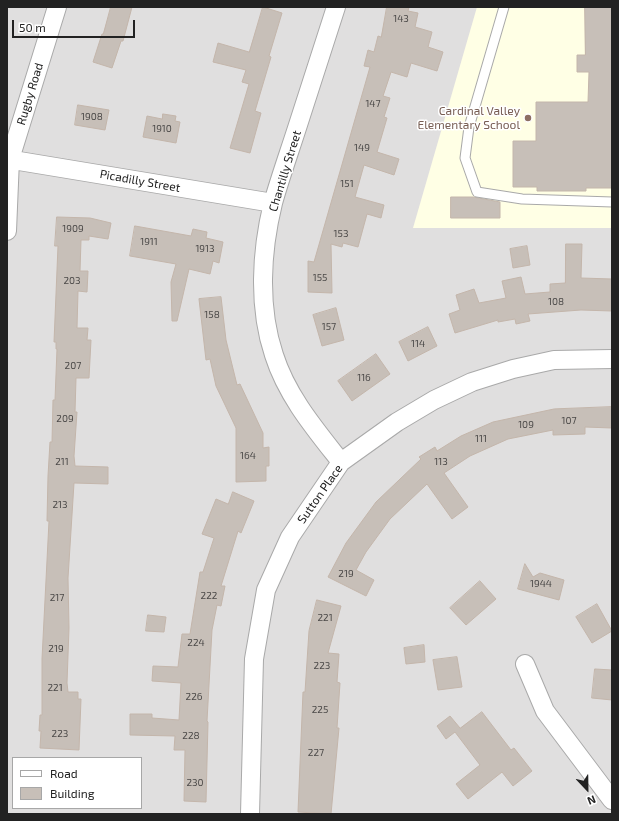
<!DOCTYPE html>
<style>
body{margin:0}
#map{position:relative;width:619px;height:821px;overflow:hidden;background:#f2efe9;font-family:"Exo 2",sans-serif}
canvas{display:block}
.frame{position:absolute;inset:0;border:8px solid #222;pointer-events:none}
.legend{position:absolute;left:12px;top:757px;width:130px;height:52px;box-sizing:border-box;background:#fff;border:1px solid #a7a7a7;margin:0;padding:5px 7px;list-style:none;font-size:12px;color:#222}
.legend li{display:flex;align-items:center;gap:8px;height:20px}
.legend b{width:20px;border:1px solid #a7a7a7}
.north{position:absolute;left:567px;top:769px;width:40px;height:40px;-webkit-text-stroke:3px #fff;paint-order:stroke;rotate:158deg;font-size:11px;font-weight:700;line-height:16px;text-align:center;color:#222}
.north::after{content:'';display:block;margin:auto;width:14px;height:18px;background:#222;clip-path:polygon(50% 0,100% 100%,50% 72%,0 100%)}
.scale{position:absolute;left:12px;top:20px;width:123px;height:18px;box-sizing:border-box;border:2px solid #222;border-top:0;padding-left:5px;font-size:12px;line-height:14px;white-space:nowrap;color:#222;-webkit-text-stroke:3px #fff;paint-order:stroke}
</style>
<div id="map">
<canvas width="619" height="821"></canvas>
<div class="frame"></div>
<ul class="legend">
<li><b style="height:5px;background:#fff"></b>Road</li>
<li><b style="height:11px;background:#c7bfb8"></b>Building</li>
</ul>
<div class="north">N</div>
<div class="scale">50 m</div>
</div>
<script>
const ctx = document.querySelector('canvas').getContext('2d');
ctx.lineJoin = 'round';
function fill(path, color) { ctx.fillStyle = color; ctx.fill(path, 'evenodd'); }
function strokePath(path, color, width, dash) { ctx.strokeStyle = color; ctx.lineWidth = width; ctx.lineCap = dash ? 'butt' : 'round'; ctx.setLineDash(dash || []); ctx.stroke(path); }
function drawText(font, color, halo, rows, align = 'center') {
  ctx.font = font + ' "Exo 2",sans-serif'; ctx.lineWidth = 3; ctx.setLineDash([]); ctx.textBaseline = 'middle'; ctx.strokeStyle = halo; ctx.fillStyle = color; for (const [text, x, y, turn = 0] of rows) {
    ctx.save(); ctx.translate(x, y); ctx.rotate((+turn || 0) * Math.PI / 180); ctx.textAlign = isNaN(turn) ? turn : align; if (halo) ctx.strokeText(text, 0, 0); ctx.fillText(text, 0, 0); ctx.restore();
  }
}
const residential = new Path2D(`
 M7,7H612V814H7ZM13,758H141V808H13Z`);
const education = new Path2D(`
 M477,7H612V228H413Z`);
const building = new Path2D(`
 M111,7H132L123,41H121L112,68L93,62L102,34H103Z
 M263,7L282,13L269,56L271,57L255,111L261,113L250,153L230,148L249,84L242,82L246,70L213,62L218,43L249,52Z
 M387,7H409L408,11L418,13L415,27L432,32L428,47L443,52L437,71L411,63L407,77L391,72L383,96L390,98L384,117L387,118L377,152L399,159L394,175L364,165L355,197L384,205L381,218L367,214L358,247L343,243L342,247L331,244L332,293L308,292V261L314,262L370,67L364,66L368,50L374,52L378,36L381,37Z
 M585,7H612V188H586V191H537V187H513V141H536V102H588L589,72H577V55H585Z
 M78,105L109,110L105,130L75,125Z
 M163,114L176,116L175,121L180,122L176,143L143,137L147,116L162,119Z
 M451,197H473L500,202V218H451Z
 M57,217L90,218L111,223L108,239L89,236V240H81L80,271H88L87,292L78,291L77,328H88L87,340H91L89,378H76L75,412H77L74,456L75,466L108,467V484L74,483L68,578L69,628L67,683L68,692H78V699H81L79,750L40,748L41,731H39L40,715H42V659L49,521H47L48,476L50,442H52L53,400H55L57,349H56V342H54L58,246H55Z
 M135,226L191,236L193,229L207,232L206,238L223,242L219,263L213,261L210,274L189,269L177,321H172L171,282L176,264L130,256Z
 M566,244H582L581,278L612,279V311L581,310L528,314L530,321L516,324L515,319L498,322V320L455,333L449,314L460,310L456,295L474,289L479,303L506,298L502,281L521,277L525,294L550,292V284L565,283Z
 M527,246L530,265L513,268L510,249Z
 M221,297L226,340L237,385L240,384L263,433V448L269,447V466H266V481L236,482V428L216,386L210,359L206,360L199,299Z
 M336,308L344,340L322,346L313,315Z
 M428,327L437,346L408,361L399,342Z
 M376,354L390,374L352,401L338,381Z
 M612,407V428L585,427V434L553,435V430L508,439L470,456L444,473L468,507L452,519L427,484L390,519L366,552L356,570L374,580L366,596L328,577L346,543L376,502L421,459L419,457L435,447L437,451L461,436L493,422L554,409Z
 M233,492L254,501L241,533L238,531L221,586H225L221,606L217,605L212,630L207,721L208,722L206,802L184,801L185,750H174L175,736L130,735V714H152V718L179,720L181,683L152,681L153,666L178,667L182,634H190L200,572H203L214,538L202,534L216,499L228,504Z
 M525,564L533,577L540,573L564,580L559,600L518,589Z
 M480,581L496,599L466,625L450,608Z
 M317,600L341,606L328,653L339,654L337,682L340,683L337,728H339L331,814L298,812L303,692H305L309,631Z
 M597,604L612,631L592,643L576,617Z
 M148,615L166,617L164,632L146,631Z
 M424,645L425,662L406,664L404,648Z
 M457,657L462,687L438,690L433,660Z
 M595,669L612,670V700L592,698Z
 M482,712L511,750L514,748L532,771L513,786L502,772L468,799L456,784L480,765L455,732L446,739L437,726L450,716L460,728Z`);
const service = new Path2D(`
 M504,7L469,127L465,158L477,192L522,199L612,202`);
const minor = new Path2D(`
 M336,7C323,47 310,88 297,128C289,153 280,178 273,203C261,252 258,307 274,355C287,396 315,429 341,462
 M7,159L273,203
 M7,231L10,159L57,7
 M525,664L545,711L612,800
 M250,814L254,659L266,590L290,537L341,462L397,422L434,400L472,382L513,369L554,360L612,359`);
const markers = [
 [528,118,4,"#8d6e63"]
];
const numberNames = [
 ["143",401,19],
 ["147",373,104],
 ["1908",92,117],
 ["1910",162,129],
 ["149",362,148],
 ["151",347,184],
 ["1909",73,229],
 ["153",341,234],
 ["1911",149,242],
 ["1913",205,249],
 ["155",320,278],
 ["203",72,281],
 ["108",556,302],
 ["158",212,315],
 ["157",329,327],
 ["114",418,344],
 ["207",73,366],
 ["116",364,378],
 ["209",65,419],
 ["107",569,421],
 ["109",526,425],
 ["111",481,439],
 ["164",248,456],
 ["211",62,462],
 ["113",441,462],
 ["213",60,505],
 ["219",346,574],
 ["1944",541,584],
 ["222",209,596],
 ["217",57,598],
 ["221",325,618],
 ["224",196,643],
 ["219",56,649],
 ["223",322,666],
 ["221",55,688],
 ["226",194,697],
 ["225",320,710],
 ["223",60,734],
 ["228",191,736],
 ["227",316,753],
 ["230",195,783]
];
const streetNames = [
 ["Rugby Road",30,94,-73],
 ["Chantilly Street",285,171,-73],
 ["Picadilly Street",140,181,10],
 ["Sutton Place",320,494,-55]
];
const educationNames = [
 ["Cardinal Valley",520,111],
 ["Elementary School",520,125]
];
fill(residential, '#e0dfdf');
fill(education, '#ffffe5');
fill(building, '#c7bfb8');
strokePath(building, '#c4b6ab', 1);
strokePath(service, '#a9a9a9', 11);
strokePath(minor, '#a9a9a9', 20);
strokePath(service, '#fff', 9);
strokePath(minor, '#fff', 18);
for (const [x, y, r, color] of markers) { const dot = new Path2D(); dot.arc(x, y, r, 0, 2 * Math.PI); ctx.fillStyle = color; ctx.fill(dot); strokePath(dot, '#fff', 1.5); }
drawText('10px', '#4b4948', null, numberNames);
drawText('12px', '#222', '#fff', streetNames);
drawText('12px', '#785e54', '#fff', educationNames, 'right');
</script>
